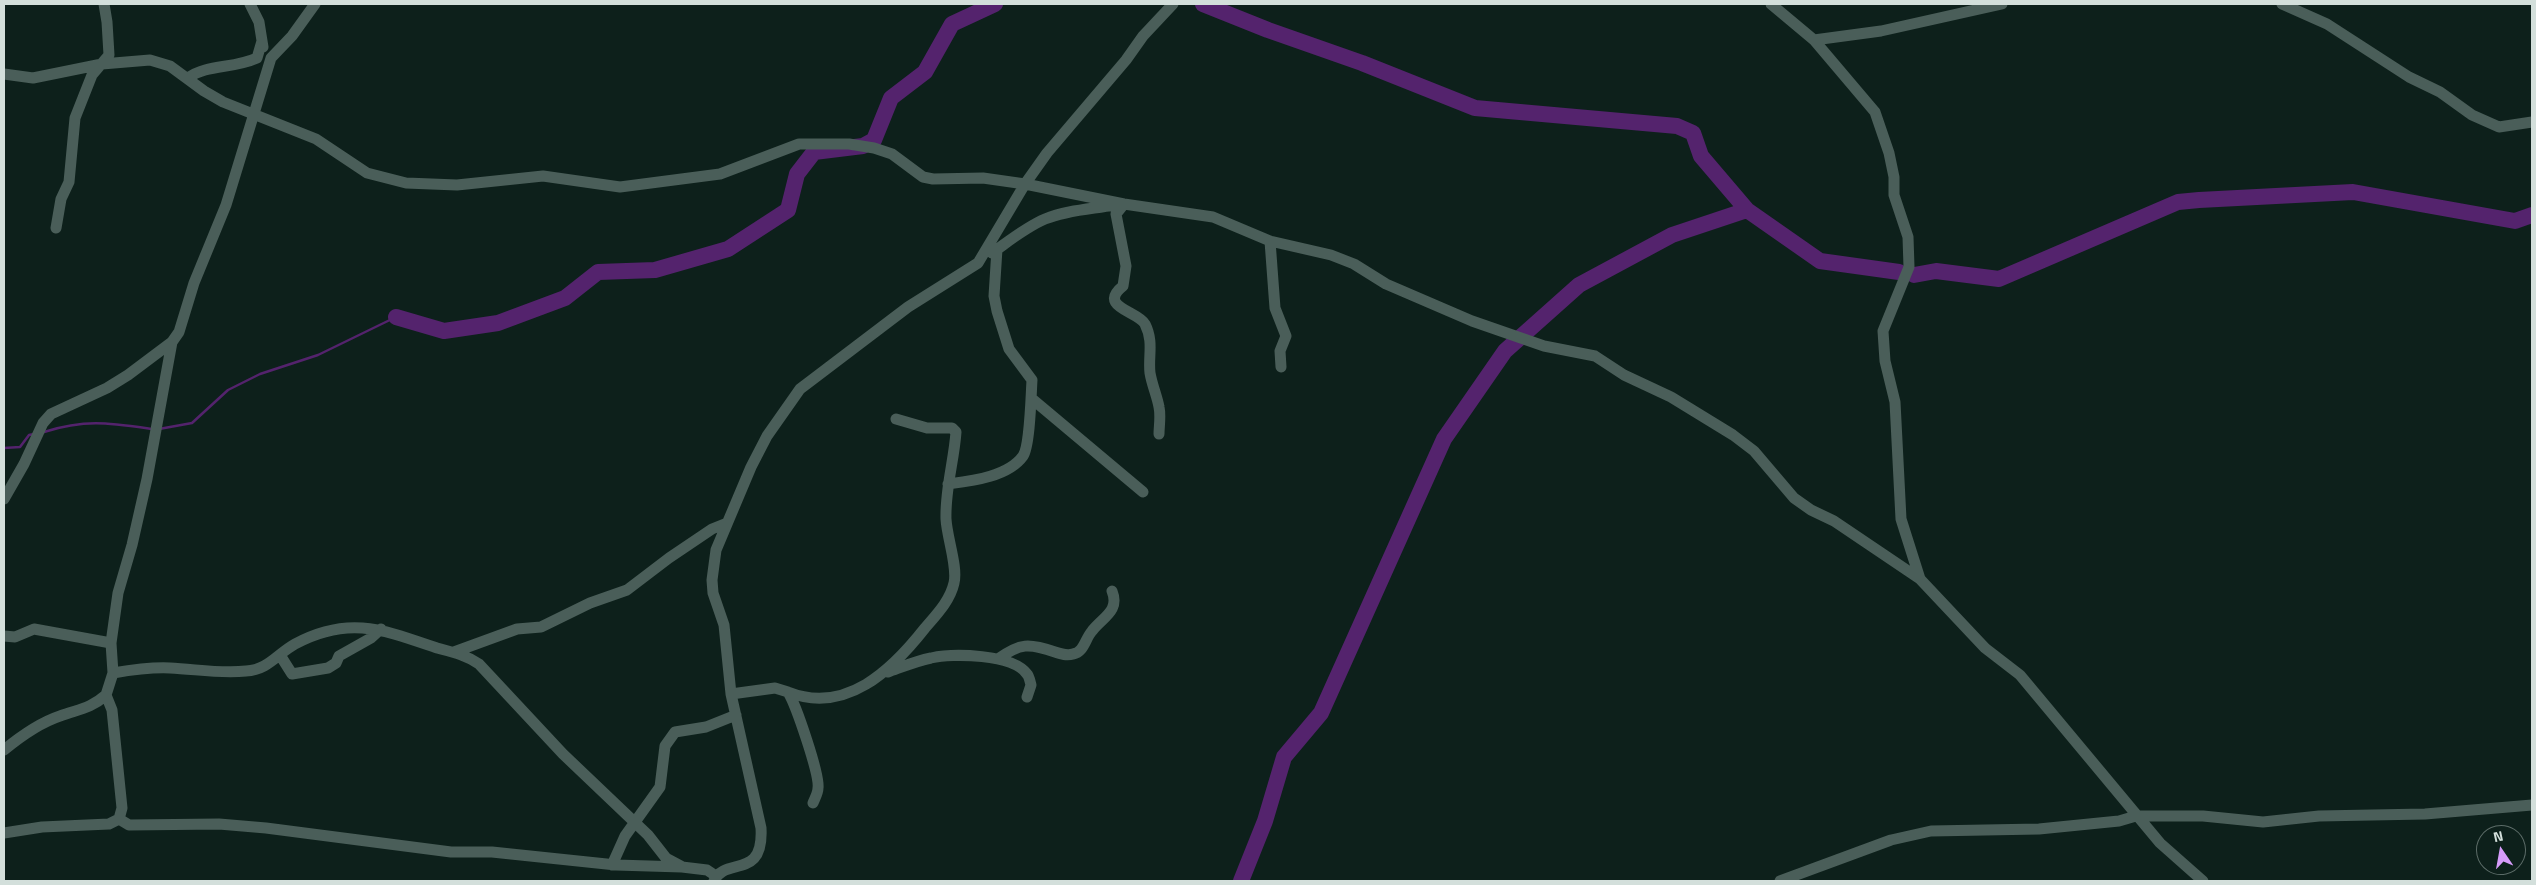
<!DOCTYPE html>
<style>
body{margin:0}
#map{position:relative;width:2536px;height:885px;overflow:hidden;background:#0d201b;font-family:"Titillium Web",sans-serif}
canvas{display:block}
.frame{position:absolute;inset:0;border:5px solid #d3dfdb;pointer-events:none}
.north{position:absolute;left:2476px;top:825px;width:50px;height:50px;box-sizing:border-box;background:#0d201b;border:1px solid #5c6c68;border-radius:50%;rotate:348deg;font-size:14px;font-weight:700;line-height:20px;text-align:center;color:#d3dfdb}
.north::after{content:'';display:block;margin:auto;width:18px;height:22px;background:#d69bfa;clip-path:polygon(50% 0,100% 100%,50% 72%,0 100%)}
</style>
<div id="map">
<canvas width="2536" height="885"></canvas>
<div class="frame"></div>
<div class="north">N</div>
</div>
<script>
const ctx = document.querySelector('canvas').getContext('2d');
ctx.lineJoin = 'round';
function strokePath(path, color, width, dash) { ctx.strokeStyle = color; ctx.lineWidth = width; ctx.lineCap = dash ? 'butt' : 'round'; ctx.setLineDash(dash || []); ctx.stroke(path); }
const stream = new Path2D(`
 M159,429L192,423L228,390L260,374L318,355L396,317
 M44,432C86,419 109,423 152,429
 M4,448L20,447L29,435L34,434`);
const river = new Path2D(`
 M1203,4L1268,30L1362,63L1475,108L1677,126L1693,133L1701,156L1747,210L1820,261L1899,272
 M1914,275L1936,271L1999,279L2178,202L2199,200L2353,192L2515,221L2532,215
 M396,317L444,331L498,323L565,298L598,272L655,270L728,249L788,210L797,174L814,152L863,146L874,140L891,98L925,72L952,24L995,4
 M1241,881L1265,821L1284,757L1321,713L1444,439L1505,351L1579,285L1672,235L1747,210`);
const minor = new Path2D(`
 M250,4L259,22L263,47
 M1771,4L1814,40L1875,112L1889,153L1894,177V195L1908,237L1909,267L1883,331L1885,361L1895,402L1901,519L1920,579L1985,648L2020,675L2160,843L2203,881
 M2282,4L2327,24L2409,77L2440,92L2472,115L2499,127L2532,122
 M1814,40L1881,31L2002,4
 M4,74L33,78L102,64L150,60L170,66L204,91L223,102L316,139L367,173L406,183L457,185L543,176L620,187L720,174L799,144H849L874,148L892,154L923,177L933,179L983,178L1025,184L1124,204L1213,217L1270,241L1331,255L1354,264L1386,284L1472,321L1544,346L1595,356L1624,375L1671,397L1733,435L1754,451L1794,498L1811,510L1834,521L1920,579
 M188,78C207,64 233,69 257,58L262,41
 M1124,204L1116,214L1126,266L1123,286C1097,307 1138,311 1145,324C1154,342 1148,356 1150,373C1152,385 1157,396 1159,407C1161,416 1159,426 1159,434
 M56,228L61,199L69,182L75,118L92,75L109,55L107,22L104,4
 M1270,241L1275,308L1286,336L1280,351L1281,367
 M992,253C1009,241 1026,227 1045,219C1067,210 1092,209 1114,205
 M1031,398L1143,492
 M948,484C971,481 1008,477 1023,456C1030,446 1031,395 1032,380L1009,349L997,311L994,296L997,249
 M4,499L24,464L43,423L51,414L107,388L128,375L172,342
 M4,636L15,637L34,629L111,643
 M454,652L517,629L541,627L590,603L627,590L669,558L712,529L727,523
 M280,655L292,674L328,668L336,663L339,656L371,638L381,629
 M998,659C1020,643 1029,643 1055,652C1061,654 1067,656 1073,654C1084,652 1085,639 1092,631C1103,617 1120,611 1112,591
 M888,672C902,667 916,661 931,658C953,653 1013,654 1027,674C1029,676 1030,681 1031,685L1027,697
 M113,673C131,670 151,667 170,668C195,669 221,674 246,671C268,670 277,654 295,644C349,615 384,630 437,648C452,652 466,655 479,664L563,754L648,835L666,858L681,866
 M788,692C846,715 892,670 925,628C936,615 950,601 954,583C958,567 947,538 946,519C945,489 954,461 956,432L952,428H927L896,419
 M731,694L775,688L788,692C796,705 820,775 818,788C818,793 815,798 813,803
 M4,750C21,736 39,723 60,716C79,709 90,709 106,695
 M119,819L122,808L112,710L106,695L113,673L111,643L118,593L132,545L147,479L172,342L179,332L194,283L226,205L271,58L292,36L315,4
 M4,833L42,827L109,824L119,819L129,825L219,824L266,828L451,852H492L616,865L682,867L707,870L716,876
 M612,865L625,836L660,787L665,746L675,732L706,727L736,715
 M714,881C725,856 764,881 761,828L731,694L724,625L713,593L712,580L716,550L751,467L767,436L800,389L908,307L978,263L1025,184L1047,153L1126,60L1143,36L1173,4
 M1780,881L1891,840L1931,831L2039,829L2119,821L2136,816H2203L2263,822L2319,816L2425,814L2532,805`);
strokePath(stream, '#54236d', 2.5);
strokePath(river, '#54236d', 16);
strokePath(minor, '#4a5e59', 11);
</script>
